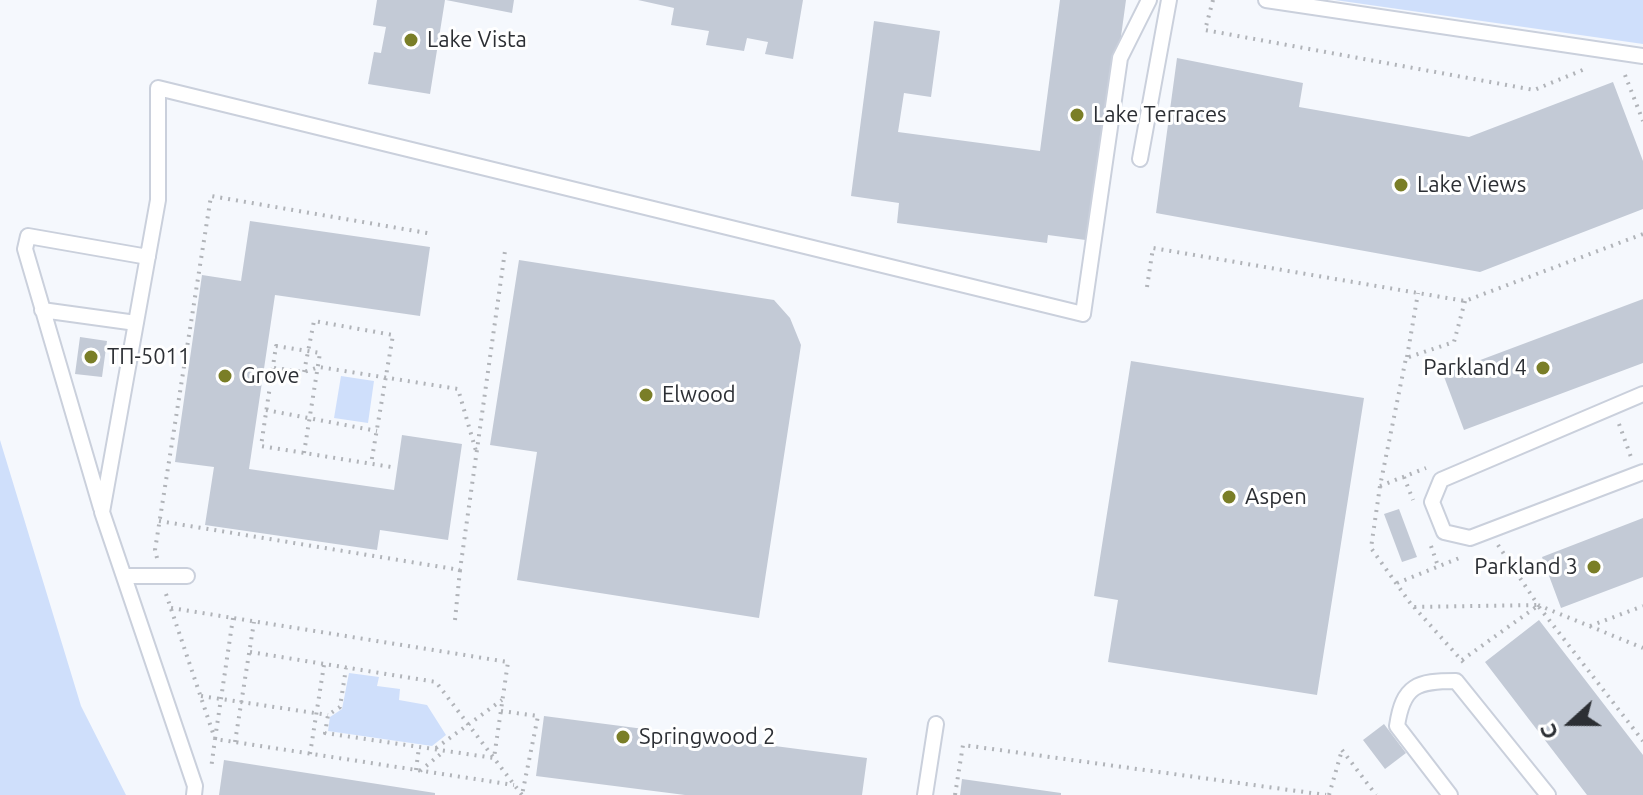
<!DOCTYPE html>
<meta charset="utf-8">
<style>
body{margin:0}
#map{position:relative;width:1643px;height:795px;overflow:hidden;background:#f5f8fd;font-family:Ubuntu,sans-serif}
canvas{display:block}
.north{position:absolute;left:1531px;top:683px;width:80px;height:80px;-webkit-text-stroke:6px #fff;paint-order:stroke;rotate:249deg;font-size:22px;font-weight:700;line-height:32px;text-align:center;color:#2c2f34}
.north::after{content:'';display:block;margin:auto;width:28px;height:36px;background:#2c2f34;clip-path:polygon(50% 0,100% 100%,50% 72%,0 100%)}
</style>
<div id="map">
<canvas width="1643" height="795"></canvas>
<div class="north">С</div>
</div>
<script>
const ctx = document.querySelector('canvas').getContext('2d');
ctx.lineJoin = 'round';
function fill(path, color) { ctx.fillStyle = color; ctx.fill(path, 'evenodd'); }
function strokePath(path, color, width, dash) { ctx.strokeStyle = color; ctx.lineWidth = width; ctx.lineCap = dash ? 'butt' : 'round'; ctx.setLineDash(dash || []); ctx.stroke(path); }
function drawText(font, color, halo, rows, align = 'center') {
  ctx.font = font + ' Ubuntu,sans-serif'; ctx.lineWidth = 6; ctx.setLineDash([]); ctx.textBaseline = 'middle'; ctx.strokeStyle = halo; ctx.fillStyle = color; for (const [text, x, y, turn = 0] of rows) {
    ctx.save(); ctx.translate(x, y); ctx.rotate((+turn || 0) * Math.PI / 180); ctx.textAlign = isNaN(turn) ? turn : align; if (halo) ctx.strokeText(text, 0, 0); ctx.fillText(text, 0, 0); ctx.restore();
  }
}
const green = new Path2D(`
 M1335,0H1643V44Z
 M341,376L374,381L368,423L334,418Z
 M0,440L81,706L126,795H0Z
 M349,673L379,677L377,686L400,689L399,700L427,705L446,735L432,746L328,731L330,717L342,709Z`);
const building = new Path2D(`
 M377,0H445L430,94L368,84L374,52L381,53L386,27L373,25Z
 M446,0H514L512,13Z
 M638,0H803L793,59L765,54L768,42L747,38L744,51L706,45L709,31L671,25L674,8Z
 M1060,0H1126L1093,241L1048,235L1047,243L897,223L899,203L851,196L874,21L940,31L931,97L904,93L898,132L1040,151Z
 M1177,58L1303,83L1299,107L1469,137L1613,82L1643,161V209L1480,272L1156,213Z
 M250,221L430,247L420,316L275,295L249,469L394,490L402,435L462,444L448,540L380,530L377,550L205,525L214,467L175,462L202,275L241,281Z
 M519,260L774,300L790,318L801,345L759,618L517,580L537,452L490,445Z
 M1643,299V363L1464,430L1443,374Z
 M80,337L107,341L102,377L75,374Z
 M1131,361L1364,398L1317,695L1108,662L1118,600L1094,596Z
 M1399,509L1417,557L1402,562L1384,514Z
 M1643,518V577L1561,608L1542,557Z
 M1539,620L1643,755V795H1587L1485,662Z
 M544,716L867,758L862,795H685L536,776Z
 M1384,724L1406,753L1385,769L1363,740Z
 M224,760L435,793V795H219Z
 M962,779L1061,793V795H960Z`);
const path = new Path2D(`
 M1213,0L1205,30L1534,90L1585,69
 M1625,75L1643,121
 M1147,287L1153,248L1465,301L1643,234
 M1465,301L1454,342L1406,358L1380,486L1371,548L1413,607L1538,605
 M1407,357L1418,293
 M274,368L304,372L319,367L458,389L476,451
 M304,372L314,321L393,335L371,464
 M266,410L377,431
 M1619,424L1631,457
 M304,453L320,353L276,346L261,446L391,467
 M1404,477L1413,500
 M1380,486L1426,468
 M159,521L460,570L505,251
 M1498,545L1538,605L1643,648
 M1431,546L1438,566
 M157,558L155,550L211,196L433,234
 M1397,583L1462,557
 M166,594L215,739L211,769
 M1414,607L1464,663
 M1539,607L1643,741
 M171,608L508,662L494,758L325,733L328,715L340,707L346,668
 M233,618L215,739L514,785
 M455,620L460,570
 M1590,626L1643,606
 M250,652L436,682L522,795
 M1462,660L1536,607
 M201,696L328,715
 M501,711L538,716L522,795
 M235,742L254,622
 M436,748L502,700
 M1342,750L1376,795
 M310,754L324,665
 M416,770L419,747
 M420,771L443,752
 M955,795L963,745L1326,795
 M1329,795L1342,750`);
const lane = new Path2D(`
 M1266,0L1643,56
 M1140,159L1169,0
 M42,310L136,323
 M1643,394L1441,480L1432,502L1444,532L1470,538L1643,472
 M101,508L25,249L28,236L148,257
 M125,576H187
 M194,795L195,786L102,512L158,200V88L1083,314L1120,58L1149,0
 M925,795L936,724
 M1450,795L1397,726C1403,685 1417,681 1456,681L1548,795`);
const markers = [
 [411,40,8,"#7a7e27"],
 [1077,115,8,"#7a7e27"],
 [1401,185,8,"#7a7e27"],
 [91,357,8,"#7a7e27"],
 [1543,368,8,"#7a7e27"],
 [225,376,8,"#7a7e27"],
 [646,395,8,"#7a7e27"],
 [1229,497,8,"#7a7e27"],
 [1594,567,8,"#7a7e27"],
 [623,737,8,"#7a7e27"]
];
const poiNames = [
 ["Lake Vista",427,40],
 ["Lake Terraces",1093,115],
 ["Lake Views",1417,185],
 ["ТП-5011",107,357],
 ["Parkland 4",1527,368,"right"],
 ["Grove",241,376],
 ["Elwood",662,395],
 ["Aspen",1245,497],
 ["Parkland 3",1578,567,"right"],
 ["Springwood 2",639,737]
];
fill(green, '#cfdffb');
fill(building, '#c3cad6');
strokePath(lane, '#cad0dc', 18);
strokePath(path, '#b1b4b9', 4, [2, 6]);
strokePath(lane, '#fff', 14);
for (const [x, y, r, color] of markers) { const dot = new Path2D(); dot.arc(x, y, r, 0, 2 * Math.PI); ctx.fillStyle = color; ctx.fill(dot); strokePath(dot, '#fff', 3); }
drawText('22px', '#2c2f34', '#fff', poiNames, 'left');
</script>
